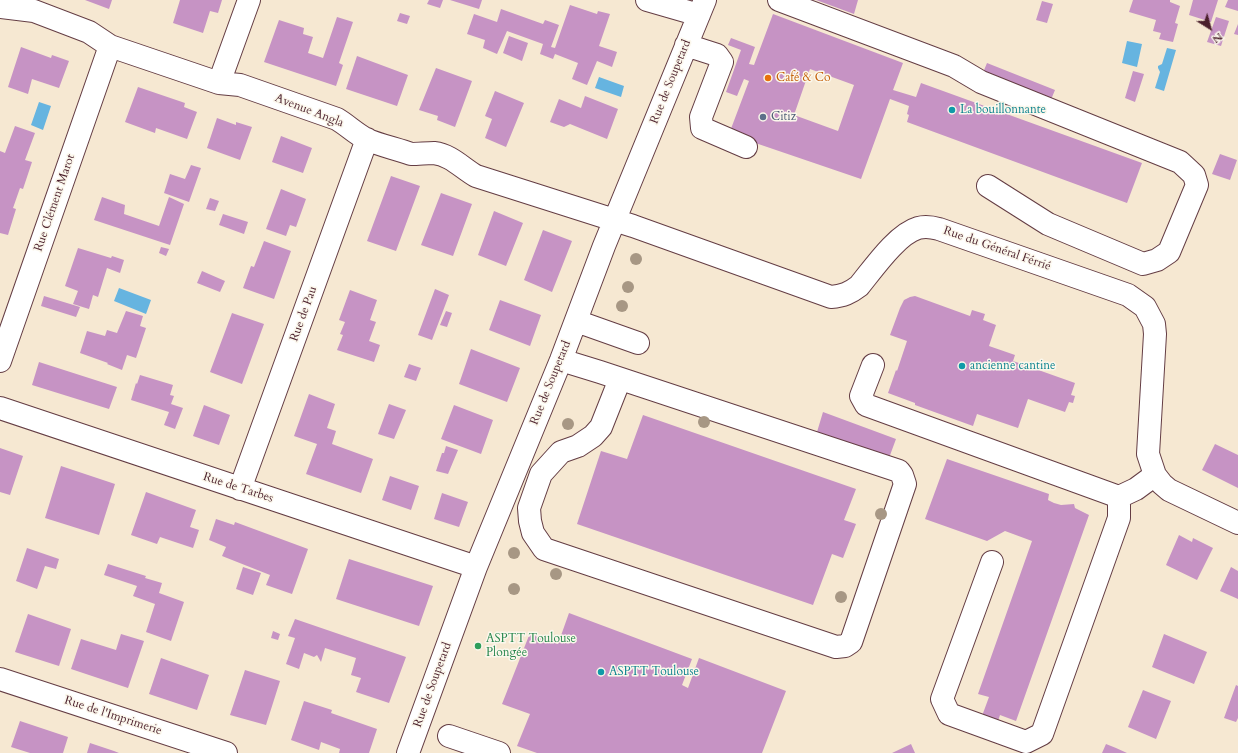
<!DOCTYPE html>
<meta charset="utf-8">
<style>
body{margin:0}
#map{position:relative;width:1238px;height:753px;overflow:hidden;background:#f6e8d2;font-family:Cardo,serif}
canvas{display:block}
.north{position:absolute;left:1190px;top:8px;width:40px;height:40px;-webkit-text-stroke:3px #fbf7ec;paint-order:stroke;rotate:143deg;font-size:11px;font-weight:700;line-height:16px;text-align:center;color:#4a1f2b}
.north::after{content:'';display:block;margin:auto;width:14px;height:18px;background:#4a1f2b;clip-path:polygon(50% 0,100% 100%,50% 72%,0 100%)}
</style>
<div id="map">
<canvas width="1238" height="753"></canvas>
<div class="north">N</div>
</div>
<script>
const ctx = document.querySelector('canvas').getContext('2d');
ctx.lineJoin = 'round';
function fill(path, color) { ctx.fillStyle = color; ctx.fill(path, 'evenodd'); }
function strokePath(path, color, width, dash) { ctx.strokeStyle = color; ctx.lineWidth = width; ctx.lineCap = dash ? 'butt' : 'round'; ctx.setLineDash(dash || []); ctx.stroke(path); }
function drawText(font, color, halo, rows, align = 'center') {
  ctx.font = font + ' Cardo,serif'; ctx.lineWidth = 3; ctx.setLineDash([]); ctx.textBaseline = 'middle'; ctx.strokeStyle = halo; ctx.fillStyle = color; for (const [text, x, y, turn = 0] of rows) {
    ctx.save(); ctx.translate(x, y); ctx.rotate((+turn || 0) * Math.PI / 180); ctx.textAlign = isNaN(turn) ? turn : align; if (halo) ctx.strokeText(text, 0, 0); ctx.fillText(text, 0, 0); ctx.restore();
  }
}
const water = new Path2D(`
 M1127,41L1142,44L1137,67L1122,63Z
 M1167,48L1176,50L1164,91L1155,88L1160,72L1158,68V66L1162,64Z
 M599,77L624,86L621,97L595,88Z
 M39,102L51,106L43,130L31,125Z
 M119,288L151,300L146,314L114,301Z`);
const building = new Path2D(`
 M85,0H112L109,9Z
 M180,0H222L218,13L210,11L203,33L173,23Z
 M429,0H443L440,8L427,4Z
 M450,0H482L479,9Z
 M816,0H858L854,14Z
 M1133,0H1170V2L1180,6L1175,23L1178,24L1173,42L1159,39L1161,33L1153,31L1156,20L1129,12Z
 M1193,0H1218L1211,22L1189,15Z
 M1228,0H1238V11L1225,7Z
 M1042,1L1053,4L1047,23L1036,20Z
 M570,5L597,14L598,11L610,14L599,46L617,52L612,67L597,61L587,85L572,79L578,63L555,54L553,59L540,54L543,44L507,31L497,54L483,48L485,40L467,34L474,14L497,22L501,9L543,24L545,20L559,25L551,47L555,48Z
 M400,13L410,16L407,24L397,21Z
 M773,14L903,63L893,90L916,97L921,83L1142,163L1127,203L907,122L909,115L907,114L909,106L890,99L861,179L729,134L749,81L744,79L737,96L726,92L741,50L728,45L731,38L755,47L749,64L754,65ZM810,69L854,85L838,131L794,115Z
 M337,17L353,22L339,63L343,65L336,86L264,62L279,20L304,28L303,34L313,37L308,53L323,58Z
 M1216,17L1229,21L1221,46L1207,42Z
 M1238,24V35L1234,34Z
 M509,36L528,43L522,61L503,53Z
 M21,47L51,58L52,55L69,61L59,88L32,79L28,94L8,87Z
 M357,56L408,75L397,106L346,89Z
 M987,63L1055,90L1050,102L982,75Z
 M436,68L472,81L455,127L437,120L438,116L419,110Z
 M1133,71L1144,74L1135,102L1125,98Z
 M138,87L185,103L184,107L197,112L187,139L156,128L155,133L125,122Z
 M495,91L524,103L506,147L485,138L492,119L485,116Z
 M585,96L618,109L607,139L570,124L564,127L550,122L559,99L581,108Z
 M217,118L236,125V122L252,127L240,160L207,148Z
 M15,126L35,133L25,160L32,162L23,189L20,188L13,208L16,209L8,235L0,233V151L5,153Z
 M281,136L312,148L303,173L272,162Z
 M1220,154L1237,160L1230,180L1212,174Z
 M191,165L201,168L189,202L164,193L170,174L185,179Z
 M391,176L420,186L396,251L367,241Z
 M281,189L306,199L296,227L290,225L286,236L266,229Z
 M441,193L472,204L453,256L421,245Z
 M102,197L125,205L124,214L159,226L169,197L184,204L170,245L94,220Z
 M210,198L219,201L215,211L206,209Z
 M494,211L523,223L506,266L478,255Z
 M223,214L248,222L244,234L219,225Z
 M543,230L572,241L552,292L524,280Z
 M264,241L291,251L274,299L243,288L251,266L254,267Z
 M161,247L169,249L166,256L159,253Z
 M78,248L111,258L112,256L124,260L120,273L107,268L98,297L93,295L89,309L73,304L78,291L65,286Z
 M202,271L225,281L220,292L197,283Z
 M435,289L449,295L432,340L418,335Z
 M350,290L377,300L370,320L376,322L369,341L380,345L374,362L337,350L343,335L340,334L345,322L339,320Z
 M44,296L80,307L76,317L41,306Z
 M915,296L970,316L972,310L985,314L983,320L996,325L989,346L1015,355L1013,361L1075,383L1071,395L1075,396L1073,403L1069,402L1065,412L1028,399L1018,428L977,414L973,426L915,405V403L888,393L896,370L897,371L907,341L890,335L900,308L904,300L910,297Z
 M500,300L541,315L530,346L489,330Z
 M126,311L143,316L140,326L146,328L136,358L127,355L122,370L107,364L108,363L80,353L87,331L105,336L107,330L117,333Z
 M446,311L452,313L447,327L440,325Z
 M232,313L264,324L242,384L210,372Z
 M471,349L520,368L507,402L459,384Z
 M39,362L117,387L109,409L32,385Z
 M409,364L421,368L416,381L404,377Z
 M140,375L173,385L170,395L174,396L171,404L183,408L175,429L164,425L169,412L131,400L136,383L137,384Z
 M309,394L335,404L327,428L336,431L332,444L373,459L361,493L306,474L317,444L294,436Z
 M389,404L406,410L394,439L378,434Z
 M204,405L230,415L219,445L193,436Z
 M454,405L493,420L481,454L441,439Z
 M823,412L896,439L889,458L817,432Z
 M643,415L856,489L844,520L856,524L843,558L832,554L813,605L577,524L601,451L627,459Z
 M1215,444L1238,455V488L1202,470Z
 M446,446L458,450L448,474L436,471L442,453H444Z
 M0,448L23,456L10,495L0,492Z
 M947,459L1049,494L1048,500L1054,503L1061,505L1074,504L1075,508L1089,515L1016,721L1000,715L998,721L982,716L989,697L978,694L1032,541L1005,531L987,541L925,519Z
 M61,466L115,484L99,535L45,518Z
 M390,476L419,486L411,510L382,500Z
 M146,492L196,510L190,527L199,530L193,548L160,537L157,544L131,535Z
 M442,493L468,502L459,527L434,519Z
 M216,519L234,525L235,522L308,549L292,594L266,585L270,575L222,556L226,547L209,540Z
 M1179,535L1192,542L1193,538L1213,548L1197,580L1166,565Z
 M27,548L59,559L56,569L45,566L37,589L16,581Z
 M349,559L433,586L419,626L336,599Z
 M108,564L146,576L145,578L162,583L159,593L184,602L171,641L146,632L155,604L133,596L137,586L104,575Z
 M243,567L261,573L253,595L236,589Z
 M1231,567L1238,571V599L1220,591Z
 M569,613L692,659L682,685L688,688L699,658L786,691L762,753H537L517,746L530,714L502,704L530,633L558,644Z
 M28,614L71,629L59,666L15,652Z
 M295,619L406,657L389,703L356,692L361,678L351,675L356,658L325,648L321,662L317,655L314,657L304,653L299,669L286,664L295,638L288,636Z
 M273,631L280,634L278,640L271,638Z
 M121,634L144,641L128,688L71,669L81,639L116,650Z
 M1164,634L1207,652L1194,684L1152,667Z
 M161,658L209,675L197,710L149,694Z
 M245,670L280,681L266,725L230,715Z
 M1236,685L1238,686V718L1236,722L1224,718Z
 M1143,690L1171,701L1156,739L1128,727Z
 M304,701L332,710L331,713L377,729L369,753H339L340,749L321,742L319,750L291,740Z
 M20,721L68,737L63,753H30L11,747Z
 M90,743L114,751L119,753H87Z
 M911,744L915,753H892Z
 M1106,744L1116,748L1127,753H1102Z`);
const minor = new Path2D(`
 M647,0L699,15
 M779,0L954,66L981,82L1180,162L1194,175L1197,185L1169,252L1157,260L1143,264L1048,224L988,186
 M0,7L34,11L89,32L110,46L219,83L240,85L337,119C347,125 355,133 366,139C378,145 398,149 411,154C419,154 426,153 434,153C451,155 462,168 476,176L633,226L831,297C843,296 850,293 859,286C873,269 897,234 918,228C925,226 932,227 939,229L1128,295L1145,307L1154,324L1155,334L1148,454L1155,475L1162,484L1169,490L1238,523
 M686,45L717,55L722,62L701,117L702,128L746,147
 M219,83L249,0
 M576,321L638,343
 M561,360L600,372L899,471L902,475L905,484L851,642L845,646L836,647L544,549L533,533L530,521L529,508L541,474L561,452L578,446L593,436L601,427L620,379
 M0,361L110,46
 M873,365L861,396L866,405L1119,497L1136,489L1155,475
 M0,408L476,567
 M240,489L367,139
 M992,562L942,699L949,714L1026,742L1042,734L1119,518V497
 M0,679L226,753
 M449,736L499,753
 M408,753L476,567L561,360L604,246L705,0`);
const trees = [
 [636,259],
 [628,287],
 [622,306],
 [704,422],
 [568,424],
 [881,514],
 [514,553],
 [556,574],
 [514,589],
 [841,597]
];
const markers = [
 [768,78,4,"#e8710a"],
 [952,110,4,"#0f9aa8"],
 [763,117,4,"#5c6f8a"],
 [962,366,4,"#0f9aa8"],
 [478,646,4,"#2e9e5b"],
 [601,672,4,"#0f9aa8"]
];
const foodNames = [
 ["Café & Co",776,78]
];
const streetNames = [
 ["Rue de Soupetard",671,82,-68],
 ["Avenue Angla",309,111,21],
 ["Rue Clément Marot",55,203,-71],
 ["Rue du Général Férrié",997,249,19],
 ["Rue de Pau",304,314,-70],
 ["Rue de Soupetard",551,383,-68],
 ["Rue de Tarbes",238,488,18],
 ["Rue de Soupetard",433,685,-70],
 ["Rue de l'Imprimerie",113,716,18]
];
const cultureNames = [
 ["La bouillonnante",960,110],
 ["ancienne cantine",970,366],
 ["ASPTT Toulouse",609,672]
];
const serviceNames = [
 ["Citiz",771,117]
];
const leisureNames = [
 ["ASPTT Toulouse",486,639],
 ["Plongée",486,653]
];
fill(water, '#66b4e0');
fill(building, '#c693c4');
strokePath(minor, '#643d44', 24);
strokePath(minor, '#fff', 22);
ctx.fillStyle = '#a79784';
for (const [x, y] of trees) { ctx.beginPath(); ctx.arc(x, y, 6, 0, 2 * Math.PI); ctx.fill(); }
for (const [x, y, r, color] of markers) { const dot = new Path2D(); dot.arc(x, y, r, 0, 2 * Math.PI); ctx.fillStyle = color; ctx.fill(dot); strokePath(dot, '#fbf7ec', 1.5); }
drawText('12px', '#c56008', '#fbf7ec', foodNames, 'left');
drawText('12px', '#4a1f2b', '#fbf7ec', streetNames);
drawText('12px', '#0d838f', '#fbf7ec', cultureNames, 'left');
drawText('12px', '#4e5e75', '#fbf7ec', serviceNames, 'left');
drawText('12px', '#27864d', '#fbf7ec', leisureNames, 'left');
</script>
